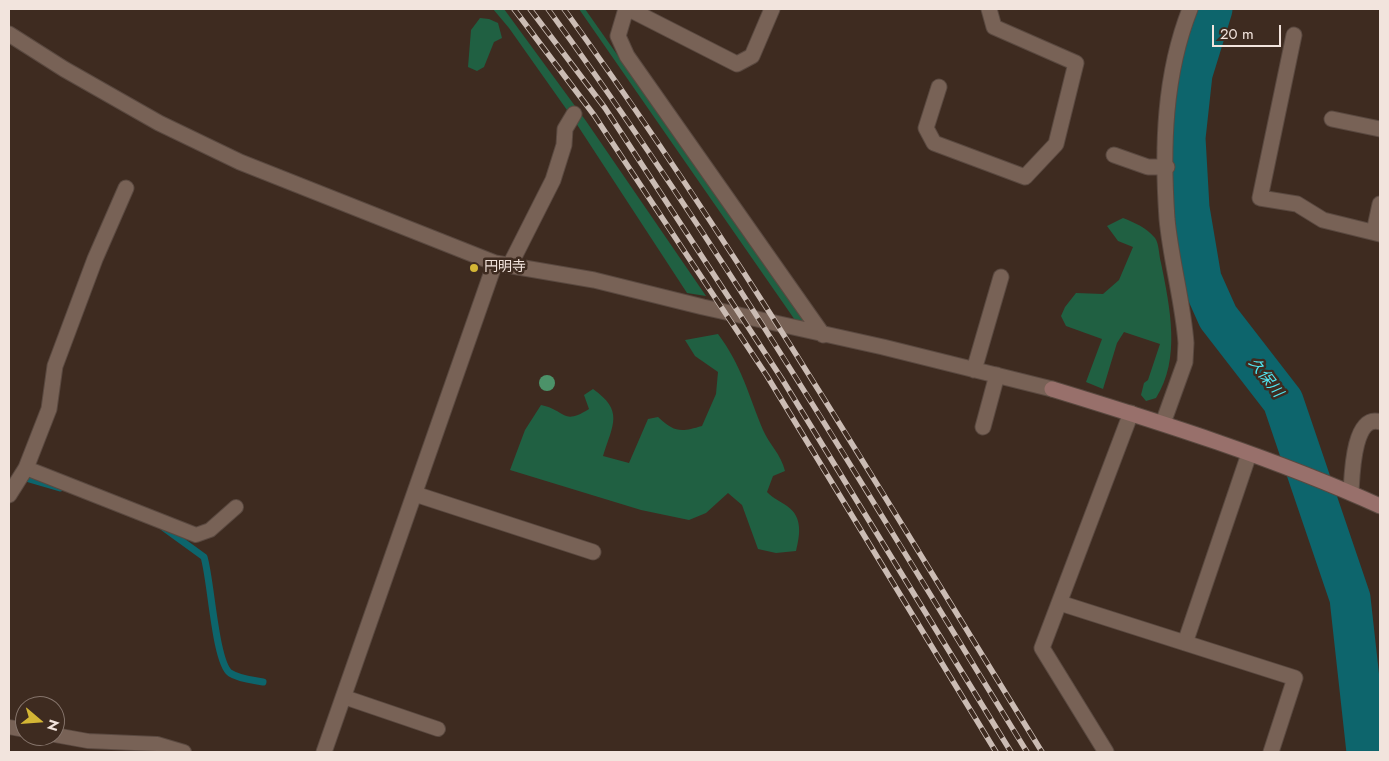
<!DOCTYPE html>
<meta charset="utf-8">
<style>
body{margin:0}
#map{position:relative;width:1389px;height:761px;overflow:hidden;background:#3e2b20;font-family:Jost,sans-serif}
canvas{display:block}
.frame{position:absolute;inset:0;border:10px solid #f2e4dd;pointer-events:none}
.north{position:absolute;left:15px;top:696px;width:50px;height:50px;box-sizing:border-box;background:#3e2b20;border:1px solid #86756c;border-radius:50%;rotate:108deg;font-size:14px;font-weight:700;line-height:20px;text-align:center;color:#f2e4dd}
.north::after{content:'';display:block;margin:auto;width:18px;height:22px;background:#d4b635;clip-path:polygon(50% 0,100% 100%,50% 72%,0 100%)}
.scale{position:absolute;left:1212px;top:25px;width:69px;height:22px;box-sizing:border-box;border:2px solid #f2e4dd;border-top:0;padding-left:6px;font-size:15px;line-height:18px;white-space:nowrap;color:#f2e4dd;-webkit-text-stroke:4px #3e2b20;paint-order:stroke}
</style>
<div id="map">
<canvas width="1389" height="761"></canvas>
<div class="frame"></div>
<div class="north">N</div>
<div class="scale">20 m</div>
</div>
<script>
const ctx = document.querySelector('canvas').getContext('2d');
ctx.lineJoin = 'round';
function fill(path, color) { ctx.fillStyle = color; ctx.fill(path, 'evenodd'); }
function strokePath(path, color, width, dash) { ctx.strokeStyle = color; ctx.lineWidth = width; ctx.lineCap = dash ? 'butt' : 'round'; ctx.setLineDash(dash || []); ctx.stroke(path); }
function drawText(font, color, halo, rows, align = 'center') {
  ctx.font = font + ' Jost,"Noto Sans JP",sans-serif'; ctx.lineWidth = 5; ctx.setLineDash([]); ctx.textBaseline = 'middle'; ctx.strokeStyle = halo; ctx.fillStyle = color; for (const [text, x, y, turn = 0] of rows) {
    ctx.save(); ctx.translate(x, y); ctx.rotate((+turn || 0) * Math.PI / 180); ctx.textAlign = isNaN(turn) ? turn : align; if (halo) ctx.strokeText(text, 0, 0); ctx.fillText(text, 0, 0); ctx.restore();
  }
}
const green = new Path2D(`
 M493,9H504L586,121L706,296L687,293L574,120L509,28Z
 M579,9H585L807,324L797,323Z
 M480,18L489,19L498,23L502,38L494,42L484,67L477,71L468,67L471,30Z
 M1123,218C1135,223 1146,227 1155,238C1159,243 1159,256 1161,263C1170,307 1181,359 1156,398L1146,401L1141,395L1144,383L1148,380L1160,344L1124,332L1117,343L1103,389L1086,382L1102,339L1066,326L1061,316L1065,307L1076,293L1103,294L1119,280L1133,247L1118,241L1107,226Z
 M718,334C742,366 748,394 763,430C769,444 781,454 785,471L773,476L767,492C774,499 780,501 787,506C803,517 800,535 796,551L776,553L758,549L742,505L728,493L706,513L689,520L641,510L510,470L525,430L541,405C566,410 562,426 589,409L584,395L593,389C624,411 613,424 603,456L629,463L648,419L658,417C675,433 681,432 702,426L716,394L718,372L695,356L685,340Z`);
const stream = new Path2D(`
 M29,479L60,488
 M164,528L204,557C211,579 215,662 230,673C239,679 253,680 263,682`);
const river = new Path2D(`
 M1212,9L1192,74L1185,138L1189,208L1201,279L1218,317L1283,401L1350,598L1367,752`);
const lane = new Path2D(`
 M26,468L196,535L210,530L236,507
 M344,697L438,729
 M9,727L25,730
 M55,735L88,741L157,744L184,752`);
const street = new Path2D(`
 M626,9L618,36L627,56L823,335
 M629,9L737,64L752,56L772,9
 M9,34L64,69L159,123L240,162L495,263L594,280L703,307L883,347L1052,389
 M1294,35L1260,198L1297,204L1323,220L1380,234
 M939,87L926,128L934,143L1025,177L1056,144L1076,63L994,27L989,9
 M1332,119L1380,129
 M1114,155L1148,167H1167
 M1374,232L1380,204
 M510,265L553,180L564,145L565,129L574,114
 M974,370L1001,277
 M1163,423L1185,362L1186,343C1183,302 1171,261 1167,219C1162,148 1164,75 1190,9
 M983,427L997,375
 M1351,492C1352,477 1353,413 1380,422
 M415,494L593,552
 M9,495L26,468L49,409L55,366L95,259L126,188
 M1060,603L1295,678L1271,752
 M1185,643L1249,454
 M324,752L495,263
 M1106,752L1042,648L1131,413`);
const secondary = new Path2D(`
 M1052,389C1163,423 1274,458 1380,506`);
const rail = new Path2D(`
 M514,9L594,115L767,376L996,752
 M530,9L605,108L782,379L1011,752
 M548,9C722,247 872,501 1027,752
 M564,9C737,247 887,502 1042,752`);
const trees = [
 [547,383]
];
const markers = [
 [474,268,5,"#d4b635"]
];
const poiNames = [
 ["円明寺",484,268]
];
const waterNames = [
 ["久保川",1265,378,52]
];
fill(green, '#206042');
strokePath(stream, '#0d656c', 7);
strokePath(river, '#0d656c', 41);
strokePath(lane, '#5a4940', 16);
strokePath(street, '#5a4940', 17);
strokePath(secondary, '#5a4940', 17);
strokePath(lane, '#786256', 14);
strokePath(street, '#786256', 15);
strokePath(secondary, '#98706b', 15);
strokePath(rail, '#cbbcb4', 5.5);
strokePath(rail, '#3e2b20', 4, [11]);
ctx.fillStyle = '#4c9269';
for (const [x, y] of trees) { ctx.beginPath(); ctx.arc(x, y, 8, 0, 2 * Math.PI); ctx.fill(); }
for (const [x, y, r, color] of markers) { const dot = new Path2D(); dot.arc(x, y, r, 0, 2 * Math.PI); ctx.fillStyle = color; ctx.fill(dot); strokePath(dot, '#3e2b20', 2); }
drawText('14px', '#f2e4dd', '#3e2b20', poiNames, 'left');
drawText('italic 15px', '#51e7f2', '#3e2b20', waterNames);
</script>
